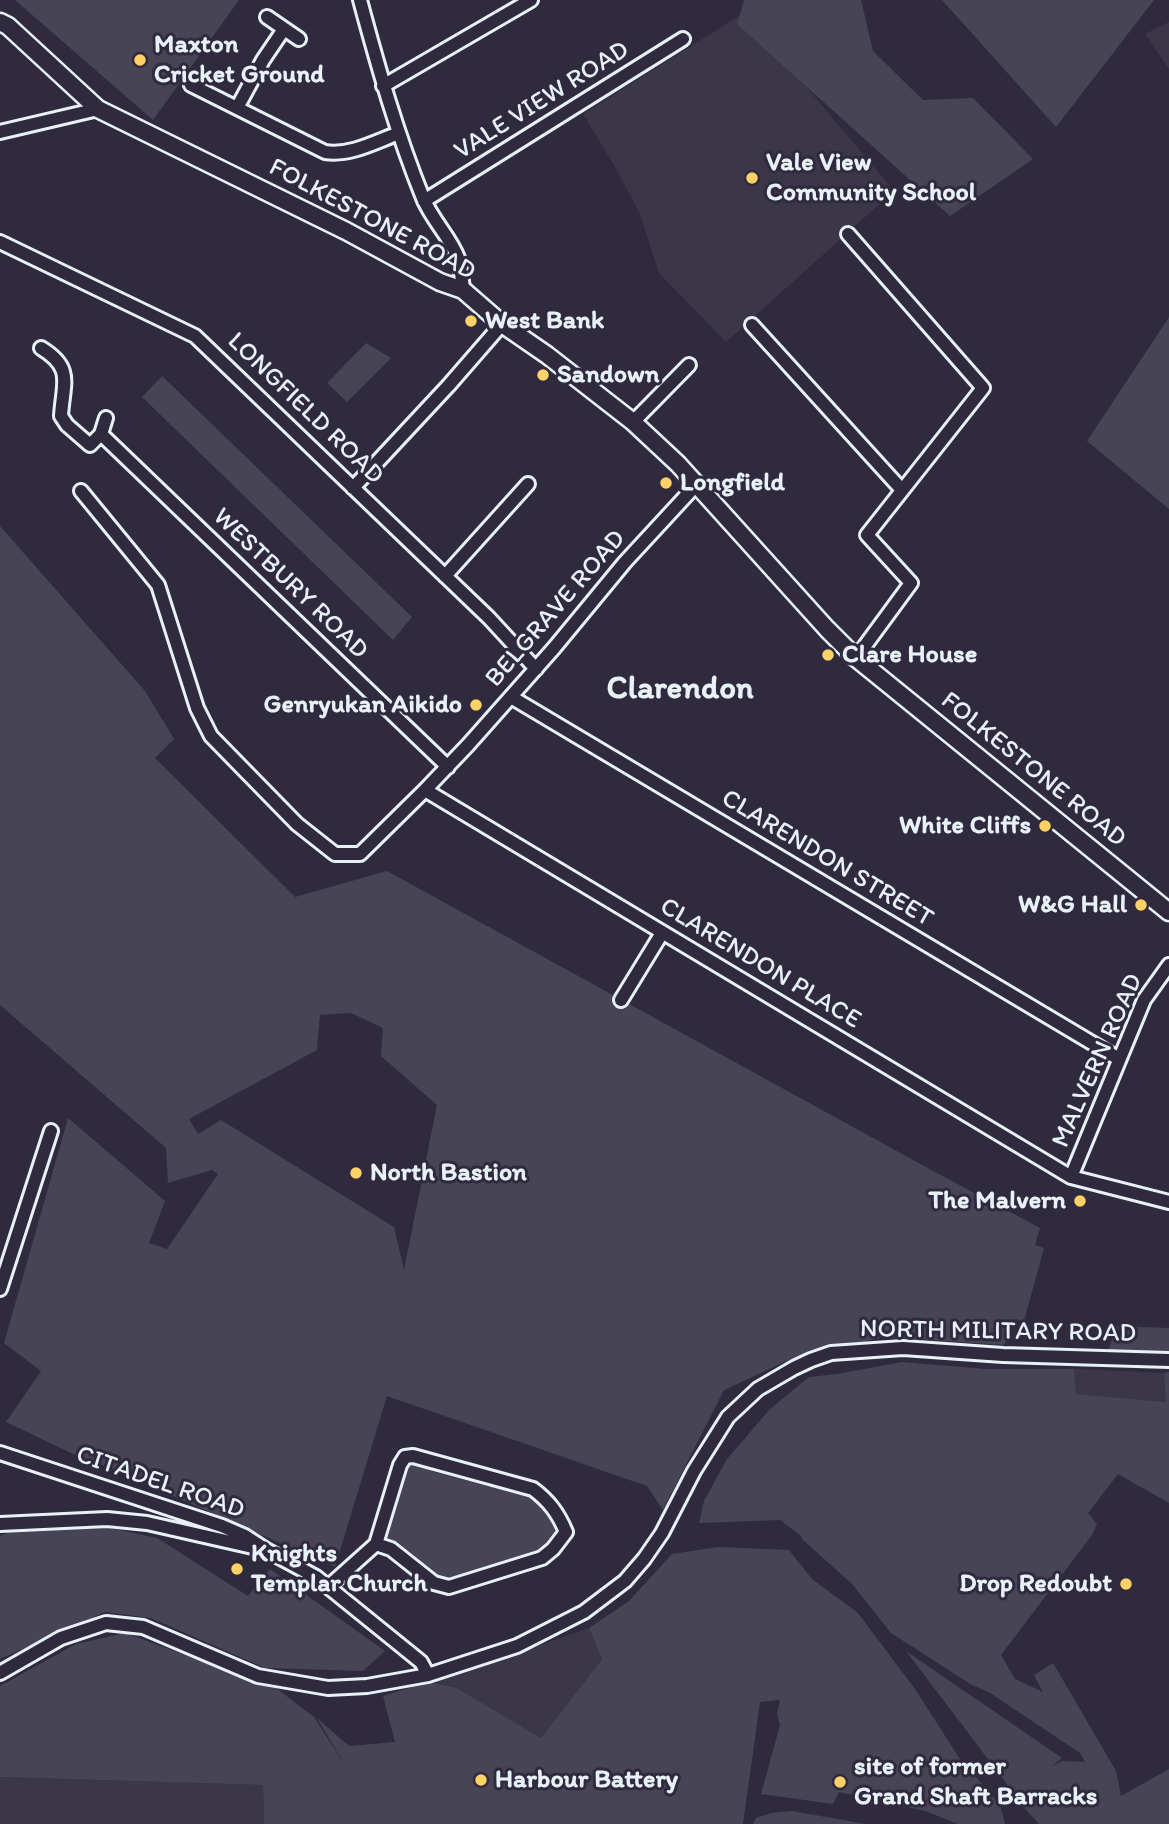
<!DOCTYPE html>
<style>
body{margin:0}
canvas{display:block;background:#2f2a3d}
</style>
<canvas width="1169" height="1824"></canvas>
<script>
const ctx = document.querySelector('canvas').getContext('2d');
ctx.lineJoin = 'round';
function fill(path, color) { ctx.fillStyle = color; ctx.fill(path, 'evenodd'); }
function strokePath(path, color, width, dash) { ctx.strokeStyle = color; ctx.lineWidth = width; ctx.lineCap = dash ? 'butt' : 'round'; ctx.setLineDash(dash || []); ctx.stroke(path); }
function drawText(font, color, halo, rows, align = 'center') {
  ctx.font = font + ' Itim,sans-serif'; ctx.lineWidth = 6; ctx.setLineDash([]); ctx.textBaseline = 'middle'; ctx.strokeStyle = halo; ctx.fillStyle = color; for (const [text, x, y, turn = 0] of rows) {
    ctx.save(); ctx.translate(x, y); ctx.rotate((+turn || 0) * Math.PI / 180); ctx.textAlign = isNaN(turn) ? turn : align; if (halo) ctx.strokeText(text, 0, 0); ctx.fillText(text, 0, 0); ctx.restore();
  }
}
const built = new Path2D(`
 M744,13L894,191L726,342L659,273L640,214L614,165L583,114Z
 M1169,22V69L1145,34Z
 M1074,1369L1164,1373L1167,1402L1075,1394Z
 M589,1628L602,1659L541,1738L457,1688L431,1683Z
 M0,1777L263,1785L264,1824H0Z`);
const green = new Path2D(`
 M15,0H239L153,120Z
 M744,0H861L873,51L923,100L973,98L1033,159L950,216L737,24Z
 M942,0H1154L1056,127Z
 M1169,317V509L1087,441Z
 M366,343L391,358L347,402L327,383Z
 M162,376L412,617L393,640L142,397Z
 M0,526L145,691L174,739L155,758L295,897L387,871L924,1166L1040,1228L1035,1245L1044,1248L1024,1321L1015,1319L1004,1345L885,1337L791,1359L724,1390L663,1510L647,1486L387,1396L335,1567L91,1460L73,1454L6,1422L41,1371L4,1343L68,1118L165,1201L149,1243L167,1249L218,1174L212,1170L168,1183L166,1148L0,1005ZM351,1013L383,1028L381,1056L437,1105L404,1270L394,1227L221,1120L198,1134L189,1119L317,1050L320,1015Z
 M1117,1326L1169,1328V1355L1108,1351Z
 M902,1362L986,1369H1074L1076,1394L1166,1402L1164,1373L1169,1372V1503L1118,1474L1088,1513L1097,1524L1092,1535L1001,1655L1015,1679L1043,1692L1034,1675L1053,1663L1116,1771L1121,1796L1169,1769V1824H1039L1016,1799L1013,1792L906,1651L1062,1758L1051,1767L1062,1761L1085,1762L1080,1753L990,1693L972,1685L891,1633L852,1584L802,1539L801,1536L780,1520L699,1523L704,1501L727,1459L770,1409L809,1377L837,1374Z
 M415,1461L429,1464L431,1471L490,1487C502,1482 533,1491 543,1501C550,1508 554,1522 559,1531C549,1546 536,1554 519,1563L513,1559L459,1577L454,1584L450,1586L382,1544L402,1469L409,1463Z
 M100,1526L157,1538L248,1596L270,1569L385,1651L363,1671L265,1668L151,1618L105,1612L0,1659V1536L20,1528Z
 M718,1547L789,1550L812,1579L858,1613L915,1689L958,1756L1000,1805L1005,1824H958L925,1811L839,1792L833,1804L761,1794L780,1725L777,1714L780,1700L760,1702L743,1824H264L263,1785L0,1777V1686L76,1644L125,1633L276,1688L314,1717L346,1767L317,1718L349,1746L395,1742L383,1696L428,1682L457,1688L541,1738L602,1659L589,1628L629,1601L672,1554Z
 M792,1811L866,1824H753L756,1818L771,1813Z`);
const minor = new Path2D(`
 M360,0C378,67 397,134 423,198C432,220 451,238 458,258C461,269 462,279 463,290
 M267,17L299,39
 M191,85L325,152C350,156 375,142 399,133
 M383,86L531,0
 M237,108L263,60L284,29
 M0,132L98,109
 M424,201L683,39
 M848,234L983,388L867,535L911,583L856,658
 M0,242L195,336L489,618L536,669
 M752,325L902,490
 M41,348C74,368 63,383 61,416L67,425L90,445L101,434L106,418
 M633,422L689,365
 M101,434L448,767
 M353,488L449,385L502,324
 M81,491L158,585L197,708L211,736L297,824L335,854H360L425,790L468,745L554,648L625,562L697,484
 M445,576L528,484
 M511,697L1119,1059
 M425,790L1071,1177L1169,1202
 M621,1000L662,933
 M1071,1177L1144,1000L1169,965
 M0,1289L51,1131
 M0,1453L222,1526L245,1536L268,1551L316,1577L421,1662L428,1675
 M0,1524L107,1519L147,1523L257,1548
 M328,1587L376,1544L400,1465L405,1457L413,1456L533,1489C549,1501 558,1513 566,1532L553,1549L542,1558L449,1587L434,1583L391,1549L376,1544
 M0,1673L61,1638L106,1623L143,1627L258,1676L328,1688L367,1686L428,1675L517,1646L584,1612L625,1581L644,1559L662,1533L694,1471L728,1417L758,1389L794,1368L811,1360L831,1353L903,1348L1003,1355L1169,1360`);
const major = new Path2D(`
 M0,22L8,26L98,109L346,231L440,282L463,290L502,324L547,355L633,422L678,464L827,629L856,658L1169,912`);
const markers = [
 [140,60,7,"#ffd166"],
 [752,178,7,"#ffd166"],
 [471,321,7,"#ffd166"],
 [543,375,7,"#ffd166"],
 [666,483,7,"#ffd166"],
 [828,655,7,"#ffd166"],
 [476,705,7,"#ffd166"],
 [1045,826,7,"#ffd166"],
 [1141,905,7,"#ffd166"],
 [356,1173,7,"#ffd166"],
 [1080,1201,7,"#ffd166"],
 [237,1569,7,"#ffd166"],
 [1126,1584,7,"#ffd166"],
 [481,1780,7,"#ffd166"],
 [840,1782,7,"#ffd166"]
];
const poiNames = [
 ["Maxton",154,45],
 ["Cricket Ground",154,75],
 ["Vale View",766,163],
 ["Community School",766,193],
 ["West Bank",485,321],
 ["Sandown",557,375],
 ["Longfield",680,483],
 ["Clare House",842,655],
 ["Genryukan Aikido",462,705,"right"],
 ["White Cliffs",1031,826,"right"],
 ["W&G Hall",1127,905,"right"],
 ["North Bastion",370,1173],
 ["The Malvern",1066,1201,"right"],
 ["Knights",251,1554],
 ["Templar Church",251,1584],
 ["Drop Redoubt",1112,1584,"right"],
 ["site of former",854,1767],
 ["Grand Shaft Barracks",854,1797],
 ["Harbour Battery",495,1780]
];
const streetNames = [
 ["VALE VIEW ROAD",542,101,-32],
 ["FOLKESTONE ROAD",372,220,28],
 ["LONGFIELD ROAD",305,409,44],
 ["WESTBURY ROAD",290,584,44],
 ["BELGRAVE ROAD",556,609,-49],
 ["FOLKESTONE ROAD",1033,770,39],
 ["CLARENDON STREET",827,859,31],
 ["CLARENDON PLACE",760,964,31],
 ["MALVERN ROAD",1098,1061,-66],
 ["NORTH MILITARY ROAD",998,1332,1],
 ["CITADEL ROAD",160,1483,19]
];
const districtNames = [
 ["Clarendon",680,690]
];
fill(built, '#3b3749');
fill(green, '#464455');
strokePath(minor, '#e8f1f8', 18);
strokePath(major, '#e8f1f8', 21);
strokePath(minor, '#2f2a3d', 12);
strokePath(major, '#2f2a3d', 16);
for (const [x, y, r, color] of markers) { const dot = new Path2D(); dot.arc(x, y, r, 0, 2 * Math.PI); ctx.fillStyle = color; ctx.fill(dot); strokePath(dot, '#2f2a3d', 2.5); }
drawText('bold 26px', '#e8f1f8', '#2f2a3d', poiNames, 'left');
drawText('26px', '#e8f1f8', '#2f2a3d', streetNames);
drawText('bold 33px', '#e8f1f8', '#2f2a3d', districtNames);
</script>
